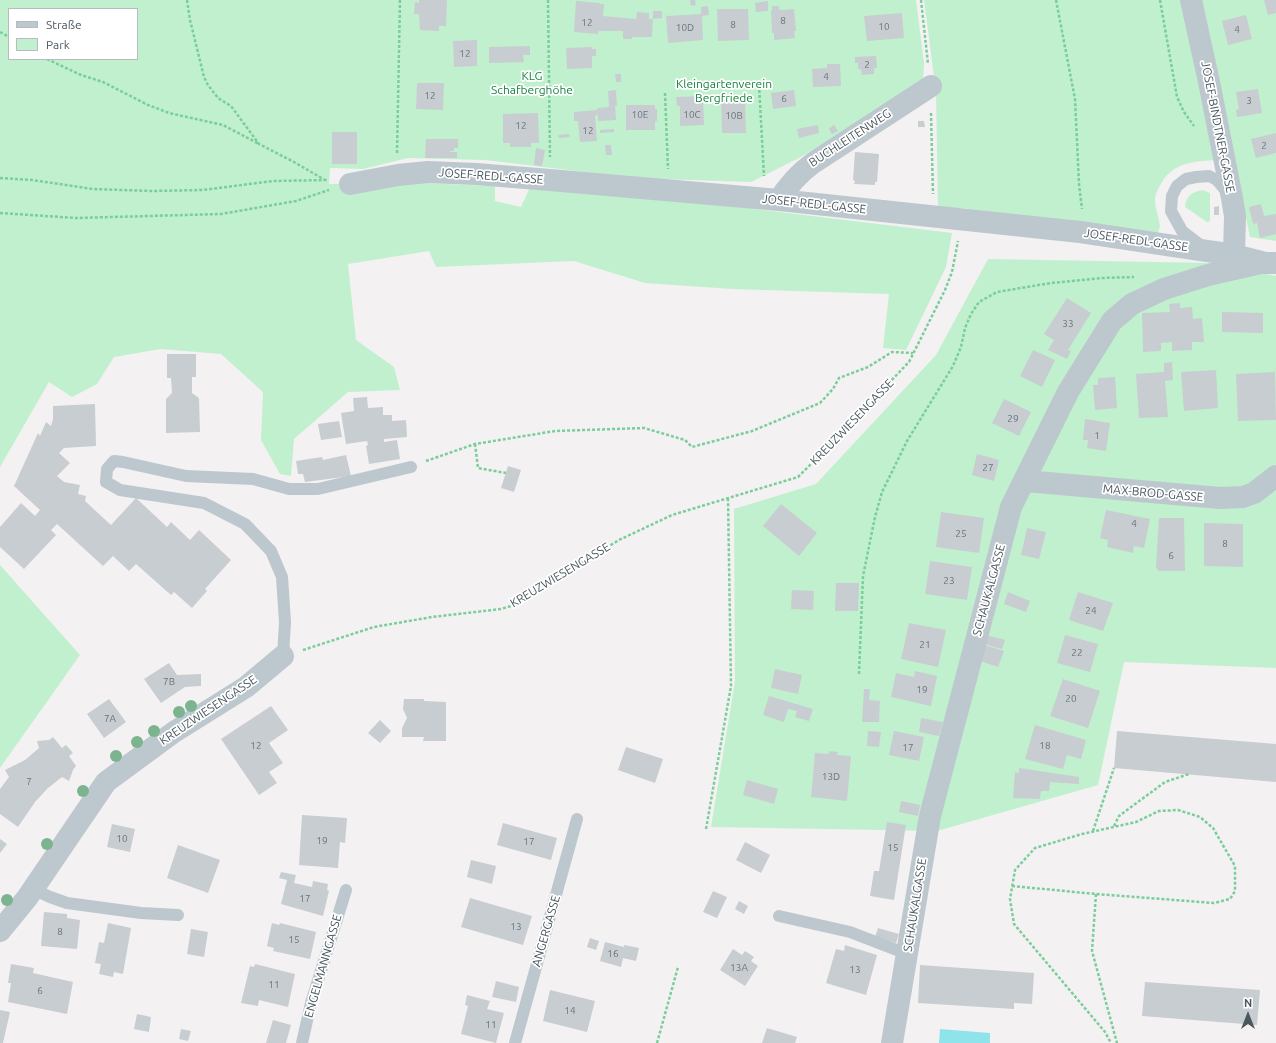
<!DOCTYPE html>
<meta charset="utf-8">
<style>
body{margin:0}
#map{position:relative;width:1276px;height:1043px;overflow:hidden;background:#f4f1f2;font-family:Ubuntu,sans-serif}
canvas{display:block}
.legend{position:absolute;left:8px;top:8px;width:130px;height:52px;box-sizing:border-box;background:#fff;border:1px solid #b6bcbf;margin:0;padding:5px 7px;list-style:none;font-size:12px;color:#49575f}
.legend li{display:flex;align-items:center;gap:8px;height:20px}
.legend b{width:20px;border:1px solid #b6bcbf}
.north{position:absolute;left:1228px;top:995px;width:40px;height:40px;-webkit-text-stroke:3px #fff;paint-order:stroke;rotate:0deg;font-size:11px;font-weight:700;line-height:16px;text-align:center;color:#49575f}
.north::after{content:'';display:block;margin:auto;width:14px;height:18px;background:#49575f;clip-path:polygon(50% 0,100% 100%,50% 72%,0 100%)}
</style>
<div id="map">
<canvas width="1276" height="1043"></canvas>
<ul class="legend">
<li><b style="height:5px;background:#bdc7ce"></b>Straße</li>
<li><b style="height:11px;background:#c1f0ce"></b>Park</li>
</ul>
<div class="north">N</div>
</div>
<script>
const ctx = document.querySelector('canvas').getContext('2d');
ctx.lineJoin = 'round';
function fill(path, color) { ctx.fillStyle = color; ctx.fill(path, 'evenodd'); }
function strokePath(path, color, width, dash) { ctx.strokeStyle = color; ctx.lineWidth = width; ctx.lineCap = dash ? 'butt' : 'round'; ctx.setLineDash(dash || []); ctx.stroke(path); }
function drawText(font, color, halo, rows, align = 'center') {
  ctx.font = font + ' Ubuntu,sans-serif'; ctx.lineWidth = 3.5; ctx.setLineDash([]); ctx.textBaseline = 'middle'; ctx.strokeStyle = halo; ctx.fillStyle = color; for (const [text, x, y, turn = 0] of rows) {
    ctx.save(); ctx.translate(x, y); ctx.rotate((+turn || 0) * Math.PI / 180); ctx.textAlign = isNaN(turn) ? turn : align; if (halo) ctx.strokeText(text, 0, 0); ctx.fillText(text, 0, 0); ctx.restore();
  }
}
const green = new Path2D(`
 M0,0H916L924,63L923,84L799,158L751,182L658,179L585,172L485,160L408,158L363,169L330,168L329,184L398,182L495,186V201L521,207L531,185L574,187L952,233L946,267L906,350L883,348L889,294L732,289L645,283L574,261L436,267L429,251L348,264L356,340L394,367L400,390L348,392L294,439L291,476L280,474L261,440L263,392L221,354L161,349L114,357L97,384L72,397L49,382L0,467ZM9,9H137V59H9Z
 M924,0H1183L1217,160C1196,161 1174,162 1162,182C1159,187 1156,192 1155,199C1155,209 1159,217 1160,226L1158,233H1146L962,208L952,212L938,210L936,92Z
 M1201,0H1276V241L1250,237Z
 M1203,190L1210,193V221L1207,222L1185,207C1186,196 1193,191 1203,190Z
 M988,259L1213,263L1276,276V668L1124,662L1098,785L937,831L711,827L735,681L734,509L816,484L936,355Z
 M0,565L80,655L0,768Z`);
const water = new Path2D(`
 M940,1029L990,1033V1043H939Z`);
const building = new Path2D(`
 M419,0H447L446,26H439V31L420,30L419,14H414L415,2L419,3Z
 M690,0H695L696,5L691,6Z
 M1264,0H1276V13L1268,15Z
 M576,1L600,3V4H604L603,16L636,19L637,12L649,13V19H653L652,37H632V39H623V31H599L598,34L574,32Z
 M768,1V11L756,12L755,3Z
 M708,6L709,15L702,16L703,40L668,43L666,16L701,14V7Z
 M772,6H779V10L794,9L796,31H794L795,38L774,40V33H772L771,11H772Z
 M717,9H748L749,40L718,41Z
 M653,11H662V18L653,19Z
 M902,13L904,38L867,41L864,16Z
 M1246,15L1252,39L1228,45L1222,21Z
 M477,40V66L454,67L453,41Z
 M530,46V55H523L524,62L489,63V47Z
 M592,47V49H596V56H592V68L567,69L566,48Z
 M876,56L877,68H874V74L862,75L861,69H858V63H855V57Z
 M827,64H840L841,86L813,87L812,69L827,68Z
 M615,74H621V82H616Z
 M417,83H444L443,110L416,109Z
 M1258,89L1262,113L1237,117L1236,110L1239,109L1236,92Z
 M616,90L617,106H615L616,120L598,121L597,108L609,107L608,91Z
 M794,90L796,106L773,109L771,93Z
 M703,96L704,125L680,126V106H677L676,97Z
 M745,98L746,133H722L721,99Z
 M626,105H655V109H657V121H655V130H626Z
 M597,110V115L595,116L597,141L580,142L578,121H574V112Z
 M538,113L539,143H531V147H510V143H503V114Z
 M918,121H924L925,127H918Z
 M818,125L819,133L799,138L797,129Z
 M834,125L838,131L832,134L829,129Z
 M614,129V132L600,133V130Z
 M332,132H357V164H332Z
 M1276,133V153L1256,158L1251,139Z
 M569,134L570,137L559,138L558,135Z
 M426,139H458V148H454V151H450V152H457V158H425Z
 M605,145H611L612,155H606Z
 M536,148L545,150L542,166L534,165Z
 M855,152L879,154L877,182H875V185L854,184L855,181L853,180Z
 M1261,204L1264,216L1276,214V234L1260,238L1257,223L1253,224L1249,207Z
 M1219,206V215H1214V207Z
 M1067,298L1091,313L1068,350L1071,351L1067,359L1048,350L1054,340L1044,334Z
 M1180,303V308L1192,307L1193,319L1202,318L1204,342H1192V350L1172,351V342L1161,343V351L1143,352L1142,313L1170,312L1169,304Z
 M1222,312L1263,313V333L1222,332Z
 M1033,350L1055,360L1042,387L1020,376Z
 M167,354H196V377H192V393L199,398L200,432L166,433V399L172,393L171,378H167Z
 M1172,362L1173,380L1165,381L1168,417L1139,418L1136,374L1164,372V363Z
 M1216,370L1218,408L1184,411L1181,372Z
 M1275,372L1276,420L1238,421L1236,374Z
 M1115,377L1117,408L1095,410L1093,385H1098V378Z
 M367,397L368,408L383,407V415H392V421L406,420L407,437L384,439V442L397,440L400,459L369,464L366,446L368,445L367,441L346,444L341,413L354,411L353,398Z
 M1004,399L1031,412L1019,436L992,423Z
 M95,404L96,446L64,448L59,453L70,463L57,476L64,482L80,485L78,494L86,496L85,501L111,525L136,498L167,527L171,522L190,540L199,530L231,560L205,589L207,591L192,608L174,592L171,595L136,564L129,571L113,556L103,566L57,524L51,530L56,535L24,569L0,547V527L21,503L35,516L40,510L14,486L38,433L40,436L46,422L51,426L53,419V406Z
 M1085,419L1110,423L1106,451L1087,448L1088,440H1083Z
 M339,421L342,437L321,440L318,424Z
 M977,454L999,460L994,481L972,475Z
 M346,455L351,476L305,482L303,474H298L296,461L322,457L323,460Z
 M508,466L521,470L514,492L501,488Z
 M781,504L817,533L799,556L763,526Z
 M1106,510L1150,519L1144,548L1134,546L1133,553L1107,547L1108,540L1100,538Z
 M941,512L984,518L979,553L936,547Z
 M1159,518H1184L1185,571H1159L1156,568Z
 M1204,523L1243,524V567L1204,566Z
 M1027,528L1046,532L1039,559L1021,555Z
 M930,561L972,567L967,600L925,594Z
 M836,583H859L858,611H835Z
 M792,590L814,591L813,610L791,609Z
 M1008,592L1030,601L1026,612L1004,604Z
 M1078,592L1113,603L1103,631L1069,620Z
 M909,623L946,630L938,667L901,659Z
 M986,635L1005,640L1002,649L984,644Z
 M1065,635L1098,644L1090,672L1057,663Z
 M985,645L1004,651L998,667L980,661Z
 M169,663L177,675L201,674V686L185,687L161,703L144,679Z
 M775,669L802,675L798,694L771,688Z
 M915,671L937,676L931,706L891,697L896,673L914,677Z
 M1063,679L1100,691L1088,728L1050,716Z
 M864,689H870L869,700L880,701L879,722H862Z
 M769,696L813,709L809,721L795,717L797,711L788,709L784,722L763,715Z
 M109,699L126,722L104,738L87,714Z
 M404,699H424V701L446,702V741H423L424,737H402V728L407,718L403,709Z
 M271,706L288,730L269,743L283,763L269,772L277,783L259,795L221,739Z
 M921,718L943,722L939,736L919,732Z
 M380,720L391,731L380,743L368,733Z
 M1035,725L1086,740L1081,759L1067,755L1063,769L1025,759Z
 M868,731L881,732L879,747L867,746Z
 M894,731L924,737L919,761L889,755Z
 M1117,731L1276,744V782L1114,768Z
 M53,737L62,748L66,745L73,753L69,756L76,766L73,770L69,781L62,777L48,788L35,802L18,827L0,814V789L9,777L5,770L25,760L39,748L37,741L49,740Z
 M626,747L663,759L655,783L618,770Z
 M829,751L838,752L837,755L851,756L847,801L811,797L815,753L829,754Z
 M1019,768L1079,777V784L1050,782L1049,791H1041L1040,799L1013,798L1015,772L1019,773Z
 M747,780L778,789L774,804L743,795Z
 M901,801L920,805L918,816L899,812Z
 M302,815L347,818L345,843L340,842L338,868L299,865Z
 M887,822L906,825L894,900L870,896L874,871H879Z
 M503,823L557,838L551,860L497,845Z
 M112,824L135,829L130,852L107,847Z
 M0,839L7,844L0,853Z
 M745,842L770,855L761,873L736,860Z
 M178,845L220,860L208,893L167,878Z
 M471,860L496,866L492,884L467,877Z
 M281,872L296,875L294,883L312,887L313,881L328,884L327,890L329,891L323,916L281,904L287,880L279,878Z
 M713,891L727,897L717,918L703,912Z
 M470,898L532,916L523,945L461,927Z
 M739,901L748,906L744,914L735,909Z
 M44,912L67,914V918L80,920L77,949L41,946Z
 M108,923L131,928L123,974L114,972L113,977L99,974L101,964L95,963L99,942L104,943Z
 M272,923L279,925L280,923L316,932L310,959L273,951L274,948L267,946Z
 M878,928L899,934L896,943L875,937Z
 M191,929L208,932L204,957L187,954Z
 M590,938L599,941L596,950L587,947Z
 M605,942L624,947V945L639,948L636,961L623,958L621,967L600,961Z
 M845,945L877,955L866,995L826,983L836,949L844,951Z
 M733,949L742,955L745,951L754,957L751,961L758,966L745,986L720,970Z
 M11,964L34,968L33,973L73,982L67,1014L8,1002L11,983H8Z
 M255,964L295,974L288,1007L259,1000L258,1006L241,1003L250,966L254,967Z
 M920,965L1034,973L1032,1004L1014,1003V1009L918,1003Z
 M496,981L519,987L516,1002L492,997Z
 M1145,982L1260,990L1257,1025L1142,1016Z
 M550,990L595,1001L587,1032L543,1021Z
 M467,995L490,1001L487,1009L504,1013L496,1043L461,1034L468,1006L465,1005Z
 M0,1010L10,1012L3,1043H0Z
 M137,1014L151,1017L149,1032L134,1029Z
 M273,1020L291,1025L286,1043H266Z
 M767,1028L797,1037L795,1043H762Z
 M181,1029L191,1031L188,1041L179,1039Z`);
const path = new Path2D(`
 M187,0L190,20L204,77L208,85L218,98L231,106L259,144L294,162L325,180
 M548,0L550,157
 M921,0L928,64
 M1056,0L1075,99L1079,184L1082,209
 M1160,0L1177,97L1184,112L1194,126
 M0,32L9,37
 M47,59L81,75L103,82L148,105L169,113L223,125L259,144
 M759,85L764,176
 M665,93L668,169
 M931,113L933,194
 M397,153L400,0
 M0,178L32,180L93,189L152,191L203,190L273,181L328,180
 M0,213L76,218L221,214L296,201L329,190
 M475,444L478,468L506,473
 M426,461L475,444L555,431L644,428L685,440L692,447L752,431L820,403L833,389L839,378L868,367L892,352L913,353
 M303,650L374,627L432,617L501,609L511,606L619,540L672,515L798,477L808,467L909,362L945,290L952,272L958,241
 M859,674L863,576L875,517L882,492L907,441L953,366L961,347L965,328L971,314L979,302L997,292L1051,283L1102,278L1134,277
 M1114,826L1119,816L1165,782L1189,774
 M706,829L731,686L728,498
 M1093,831L1114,768
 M1012,886L1096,894L1214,903L1230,899L1235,891V866L1213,828L1200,817L1178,810L1159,811L1136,822L1082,834L1035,848L1015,870L1010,899L1014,924L1105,1032L1111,1043
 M1096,894L1092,951L1117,1043
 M657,1043L678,967`);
const lane = new Path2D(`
 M1203,247L1182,231L1171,211L1172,196L1177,186L1186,179L1196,177L1209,176L1217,180L1228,193
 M283,656L285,622L282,577L271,551L245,524L204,503L120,490L106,482L107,469L114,461L123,462L186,476L253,479L289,489H318L411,467
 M33,889L50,897L67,903L141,913L178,915
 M779,916L850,932L907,954
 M302,1043L311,1003L346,890
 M515,1043L577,819`);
const street = new Path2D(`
 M1191,0L1209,82L1232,198L1235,216L1234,255
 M350,184L398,175L428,172L476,174L550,180L779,200L1080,232L1234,255L1265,263H1276
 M779,200C789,184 798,174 813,163L931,86
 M1025,481L1220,498L1243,497L1254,493L1276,476
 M0,931L27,898L106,782L174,732L246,687L283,656
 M892,1043L930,816L1011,507L1068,392L1112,321L1132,304L1164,289L1208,275L1261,263`);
const trees = [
 [191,706],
 [179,712],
 [154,731],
 [137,742],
 [116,756],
 [83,791],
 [47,844],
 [7,900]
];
const numberNames = [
 ["8",783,21],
 ["12",587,23],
 ["8",733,25],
 ["10",884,27],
 ["10D",685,28],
 ["4",1237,30],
 ["12",465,54],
 ["2",867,65],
 ["4",826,77],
 ["12",430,96],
 ["6",784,99],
 ["3",1249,101],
 ["10E",640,115],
 ["10C",692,115],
 ["10B",734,116],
 ["12",521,126],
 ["12",588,131],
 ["2",1264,146],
 ["33",1068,324],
 ["29",1013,419],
 ["1",1097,436],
 ["27",988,468],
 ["4",1134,524],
 ["25",961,534],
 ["8",1225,544],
 ["6",1171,556],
 ["23",949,581],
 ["24",1091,611],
 ["21",925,645],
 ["22",1077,653],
 ["7B",169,682],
 ["19",922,690],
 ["20",1071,699],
 ["7A",110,719],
 ["12",256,746],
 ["18",1045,746],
 ["17",908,748],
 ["13D",831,777],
 ["7",29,782],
 ["10",122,839],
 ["19",322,841],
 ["17",529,842],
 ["15",893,848],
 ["17",305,899],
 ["13",516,927],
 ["8",60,932],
 ["15",294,940],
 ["16",613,954],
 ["13A",739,968],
 ["13",855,970],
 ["11",274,985],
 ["6",40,991],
 ["14",570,1011],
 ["11",491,1025]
];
const parkNames = [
 ["KLG",532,76],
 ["Schafberghöhe",532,90],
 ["Kleingartenverein",724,84],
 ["Bergfriede",724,98]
];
const streetNames = [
 ["JOSEF-BINDTNER-GASSE",1218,127,79],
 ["BUCHLEITENWEG",850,138,-33],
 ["JOSEF-REDL-GASSE",491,176,4],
 ["JOSEF-REDL-GASSE",814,204,6],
 ["JOSEF-REDL-GASSE",1136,240,8],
 ["KREUZWIESENGASSE",852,422,-46],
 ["MAX-BROD-GASSE",1153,493,5],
 ["KREUZWIESENGASSE",560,575,-31],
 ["SCHAUKALGASSE",989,590,-75],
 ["KREUZWIESENGASSE",208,710,-34],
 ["SCHAUKALGASSE",915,905,-81],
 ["ANGERGASSE",546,931,-74],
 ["ENGELMANNGASSE",323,966,-74]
];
fill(green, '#c1f0ce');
fill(water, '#8fe4ec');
fill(building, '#c8cdd1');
strokePath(path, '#79ce9a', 2.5, [3, 2]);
strokePath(lane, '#bdc7ce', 12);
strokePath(street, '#bdc7ce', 22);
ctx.fillStyle = '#7cb490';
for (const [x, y] of trees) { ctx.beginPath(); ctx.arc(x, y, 6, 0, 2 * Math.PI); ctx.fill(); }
drawText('10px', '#69747c', null, numberNames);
drawText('12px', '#198240', '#fff', parkNames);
drawText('12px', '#49575f', '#fff', streetNames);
</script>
